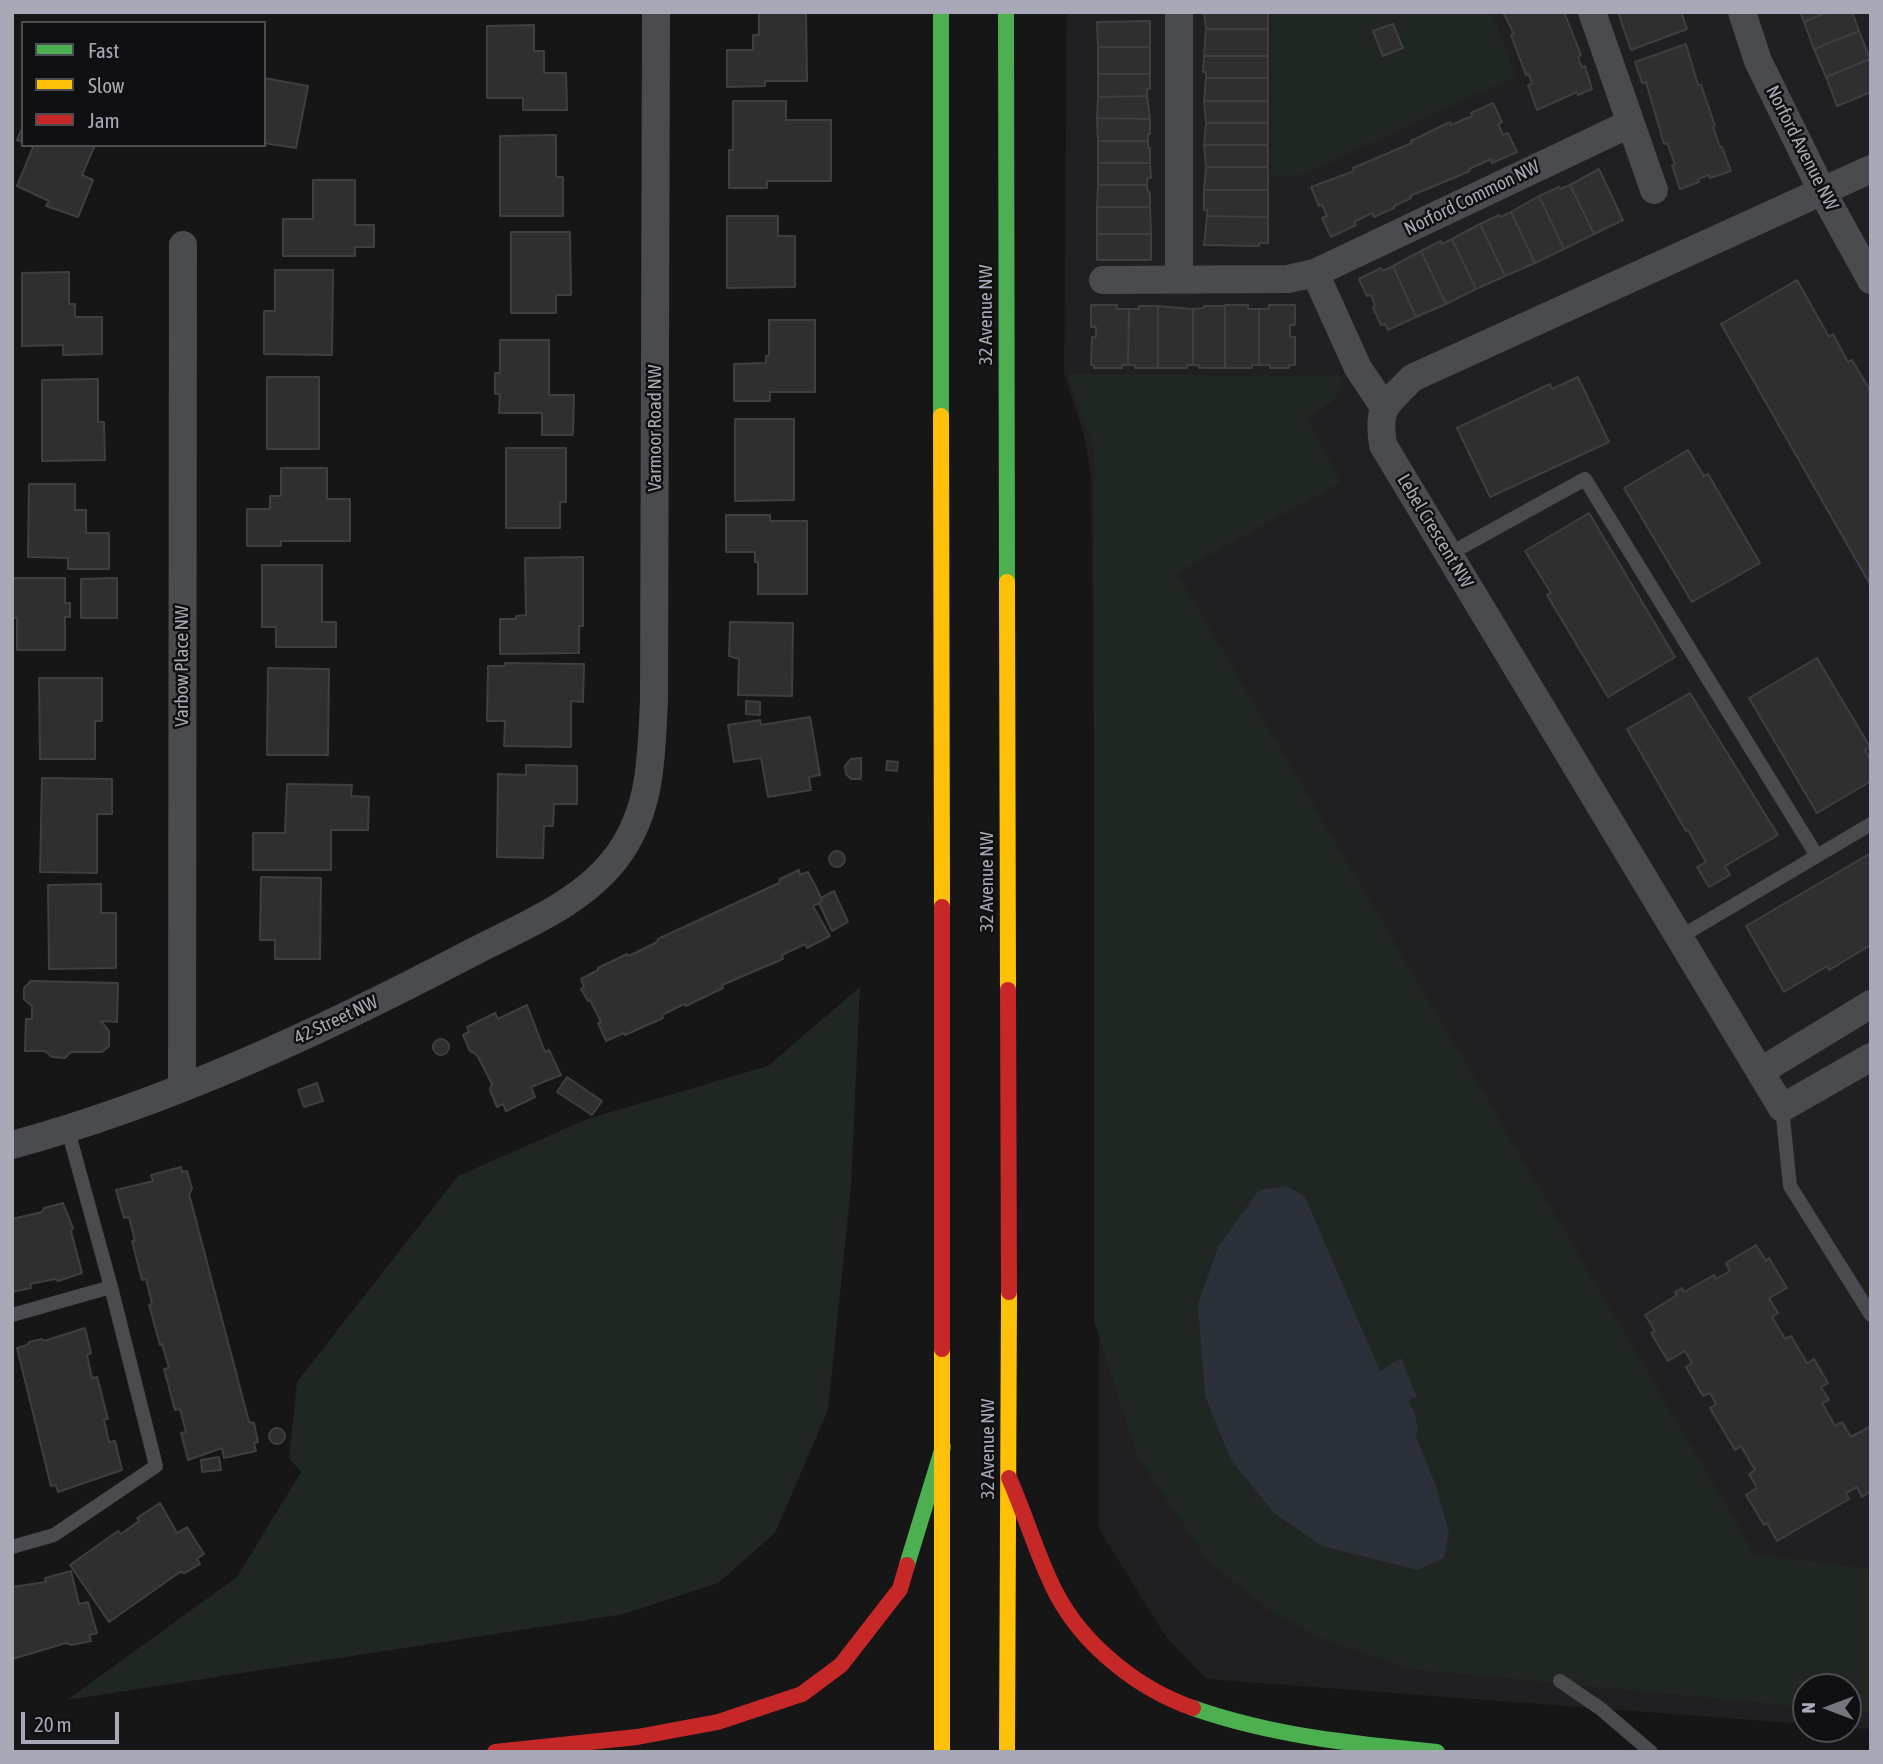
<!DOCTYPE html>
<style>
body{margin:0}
#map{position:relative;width:1883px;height:1764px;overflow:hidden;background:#161616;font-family:"Asap Condensed",sans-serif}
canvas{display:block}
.frame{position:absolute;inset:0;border:14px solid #a7aab6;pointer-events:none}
.legend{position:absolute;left:21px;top:21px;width:245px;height:126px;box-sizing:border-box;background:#101012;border:2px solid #4c4e54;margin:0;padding:9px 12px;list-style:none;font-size:21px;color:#a7aab6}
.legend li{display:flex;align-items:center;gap:14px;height:35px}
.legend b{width:35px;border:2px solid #4c4e54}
.north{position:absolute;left:1792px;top:1673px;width:70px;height:70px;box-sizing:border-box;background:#101012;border:2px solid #4c4e54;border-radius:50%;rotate:270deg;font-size:19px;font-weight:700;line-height:28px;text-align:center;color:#a7aab6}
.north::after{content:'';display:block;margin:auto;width:24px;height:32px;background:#74767e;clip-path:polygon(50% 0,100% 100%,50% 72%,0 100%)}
.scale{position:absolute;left:21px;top:1712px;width:98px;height:32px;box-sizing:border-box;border:4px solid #a7aab6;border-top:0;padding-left:9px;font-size:21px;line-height:24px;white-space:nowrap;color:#a7aab6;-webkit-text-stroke:5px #101012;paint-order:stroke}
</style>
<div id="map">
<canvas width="1883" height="1764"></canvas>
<div class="frame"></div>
<ul class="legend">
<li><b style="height:9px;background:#4caf50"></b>Fast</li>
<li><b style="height:9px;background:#ffc107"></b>Slow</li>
<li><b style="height:9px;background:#c62828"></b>Jam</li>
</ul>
<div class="north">N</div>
<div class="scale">20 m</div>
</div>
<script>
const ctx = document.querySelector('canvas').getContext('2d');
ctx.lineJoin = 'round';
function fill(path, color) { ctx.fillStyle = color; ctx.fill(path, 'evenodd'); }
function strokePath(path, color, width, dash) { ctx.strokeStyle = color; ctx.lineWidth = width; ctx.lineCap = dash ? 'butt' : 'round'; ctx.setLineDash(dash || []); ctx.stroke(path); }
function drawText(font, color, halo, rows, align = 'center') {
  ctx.font = font + ' "Asap Condensed",sans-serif'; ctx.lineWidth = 5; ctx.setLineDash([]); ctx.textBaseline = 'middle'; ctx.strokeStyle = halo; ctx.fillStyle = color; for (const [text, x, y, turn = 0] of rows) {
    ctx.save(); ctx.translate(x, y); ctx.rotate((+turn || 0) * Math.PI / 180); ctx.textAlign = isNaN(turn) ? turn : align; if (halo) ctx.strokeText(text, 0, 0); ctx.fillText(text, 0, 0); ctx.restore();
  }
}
const built = new Path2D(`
 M1067,12H1871V1729L1848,1728V1687H1806V1724L1207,1679L1166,1637L1099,1529V1229L1091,475L1084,435L1064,374Z`);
const green = new Path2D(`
 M1271,12H1492L1516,76L1303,175L1271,176Z
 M1067,374L1345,376L1335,399L1307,419L1341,482L1177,573L1755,1554L1871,1569V1713L1848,1711V1687H1806V1707L1410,1669L1324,1639L1273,1613L1208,1561L1137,1455L1094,1321V451Z
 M860,987L851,1187L828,1410L775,1533L718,1583L624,1614L67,1700L237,1577L301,1472L289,1458L297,1382L458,1176L587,1119L768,1066Z`);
const water = new Path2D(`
 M1287,1186L1305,1197L1380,1371L1401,1358L1417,1397L1410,1398L1409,1403L1415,1414L1418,1430L1415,1434L1436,1486L1449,1531L1444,1558L1417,1570L1322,1546L1274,1513L1231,1460L1205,1396L1198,1304L1218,1247L1259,1190Z`);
const building = new Path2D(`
 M759,12H806L807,81H765V86L727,87V50H753V35H759Z
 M1204,12H1268V29H1206Z
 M1503,12H1564L1581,55L1578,57L1582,67L1585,66L1592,89L1578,95L1577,92L1537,110L1528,85L1532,84L1529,74L1526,75L1511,35L1514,34Z
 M1618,12H1681L1687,29L1631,50Z
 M1800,12H1828L1804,22Z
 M1828,12H1852L1859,31L1814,49L1804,22Z
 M1150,21V47H1098L1097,22Z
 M1393,24L1403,48L1383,56L1373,31Z
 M534,25V51H544V73H566L567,110H523V98H487V26Z
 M1206,29H1268V56H1204Z
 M1859,31L1870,59L1826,77L1814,49Z
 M1686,44L1698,85H1701L1715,126L1713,127L1720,147H1722L1731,171L1710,178L1709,175L1698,179L1699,182L1680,189L1672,165L1675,164L1667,143L1664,144L1646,82L1642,83L1635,62Z
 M1098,47H1150V74H1098Z
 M1204,56H1268V78H1206V72H1203Z
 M1870,59L1871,92L1837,106L1826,77Z
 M1098,74H1150V89H1147V96L1098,97Z
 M264,78L308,86L296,148L264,143Z
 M1206,78H1268V101H1204Z
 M1147,96L1150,119L1097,118L1098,97Z
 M733,101H786V120H831V181H767V188H729V150H733Z
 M1204,101H1268V123H1206Z
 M1493,103L1502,122L1498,124L1503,135L1508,133L1517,152L1492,163L1491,159L1469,169L1470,171L1410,196L1411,198L1394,206V208L1374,217L1372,213L1354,222L1356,225L1331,237L1322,218L1327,216L1322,205L1319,206L1311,187L1354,171L1353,168L1412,143L1411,141L1450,122L1451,125L1472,116L1471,113Z
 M1097,118L1150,119V134H1148V141H1098Z
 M1206,123H1268V145H1204Z
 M23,126V142L17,140Z
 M556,135V177H563V216H500V136Z
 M1098,141H1148V148H1150V163H1098Z
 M30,145H95L82,175L93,180L78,217L46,206L49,201L17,186L33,147Z
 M1204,145H1268V167H1206Z
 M1098,163H1150L1151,178H1147V185H1098Z
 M1206,167H1268V190H1204Z
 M1599,169L1623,220L1594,234L1570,185Z
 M313,180H355V225H374V247H355V256H283V219H313Z
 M1098,185H1147L1148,192H1150V207H1097Z
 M1570,185L1594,234L1564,249L1539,196L1559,187L1560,189Z
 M1204,190H1268V217L1207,216V210H1204Z
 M1539,196L1564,249L1535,263L1511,212Z
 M1097,207H1150L1151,234H1097Z
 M1511,212L1535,263L1505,276L1480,224L1499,215L1501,217Z
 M727,216H778V236H795V287L727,288Z
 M1207,216L1268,217V243H1259V246L1204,245Z
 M1480,224L1505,276L1476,289L1452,239Z
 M511,232H570L571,295H556V313H511Z
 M1097,234H1151V260H1097Z
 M1452,239L1476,289L1446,304L1421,251L1441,241L1442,244Z
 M1421,251L1446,304L1416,317L1393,266Z
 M1393,266L1416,317L1388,330L1385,324L1381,325L1373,307L1375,306L1371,295L1367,296L1359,279L1381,268L1383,271Z
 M275,270H333L332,355L264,354V311H275Z
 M69,272V304H75V317H102V354L63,355V345L22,346V273Z
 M1797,280L1829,337L1833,334L1848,362L1852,360L1871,392V586L1721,324Z
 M1091,305H1117V309H1129L1128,365H1122V368H1094V365H1091L1092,337H1096V327H1091Z
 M1225,305H1248V309H1259V365H1252V368H1225Z
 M1269,305H1295V325H1290V337H1295V365H1289V368H1270V365H1259V309H1269Z
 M1139,306H1158V368H1135V365H1128L1129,309H1139Z
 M1158,306L1193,309V365H1187V368H1158Z
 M1204,306H1225V368H1199V365H1193V309L1204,308Z
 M769,320H815V392H770V401H734V364L766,363V356L769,355Z
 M500,340H549V395H574L573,435H542V413H499L500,394H495V373H500Z
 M267,377H319V449H267Z
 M1578,377L1609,442L1490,497L1457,428L1550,384L1552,389Z
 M98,379V422H104L105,460L42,461V380Z
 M735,419H794V500L735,501Z
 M506,448H566V502H560V528H506Z
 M1688,450L1704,476L1708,474L1760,563L1692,602L1624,488Z
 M281,468H327V499H350V541H281V546H247V509H270V496H281Z
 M29,484H75V510H86V533H109V569H68V558L28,557Z
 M1589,513L1675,657L1608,697L1547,595L1551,593L1525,551Z
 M726,515H770V521H807V594H758V562H755V552H726Z
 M583,557V626H579V653L500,654V619H516V616L526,615L525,558Z
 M262,565H322V622H336V647H276V627H262Z
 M12,578H65V603H70V617H65V650H17V618H12Z
 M117,578V618H81V579Z
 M730,622L793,623L792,696L738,695L739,659L729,656Z
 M1817,658L1870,747L1865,750L1871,760V781L1817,813L1749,698Z
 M505,663L584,664L583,702L571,701V747L504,746L505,721H487V715L488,666H505Z
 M268,668L329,669L328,755H267Z
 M39,678H102V721H95V759H40Z
 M1690,693L1778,835L1725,866L1730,875L1709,887L1697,867L1706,862L1688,830L1686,831L1627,729Z
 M746,701L760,702V715L746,714Z
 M810,717L820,775L809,777L811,790L768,797L761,758L734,762L728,725L760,720L761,725Z
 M861,758V779H851L846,774L845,766L851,759Z
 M887,761L898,762L897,771L886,770Z
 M526,765L577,766V804H554L553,826H544L543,858L497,857L498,774L526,775Z
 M42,778L112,779V814H97V873L40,872Z
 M287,784L352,785L351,796L369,797L368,830H331V870H253V833H285Z
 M829 859a8 8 0 1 1 16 0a8 8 0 1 1-16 0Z
 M1871,853V945L1829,970L1827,966L1784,992L1746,926Z
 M799,870L800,875L808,872L819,893L822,901L813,906L830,936L807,948L805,944L782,955L783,959L722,985L723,988L686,1006L684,1004L662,1015L663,1018L625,1035L624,1033L606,1041L598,1023L601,1022L590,1000L588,1001L581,989L584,987L581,979L598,970V968L627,954L629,956L657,942L658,939L779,883L780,879Z
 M261,877L321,878L320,959H275V940H260Z
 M101,884V913H116V968L49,969L48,885Z
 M834,891L848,922L832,931L819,903L822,901L821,898Z
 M31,981L118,983L117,1022L101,1021L109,1031V1046L102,1052H71L65,1058L52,1057L45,1051H25L26,1019H32V1006L24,999V988Z
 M527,1005L545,1052L549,1050L561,1075L531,1087L535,1097L506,1111L503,1104L497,1107L490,1090L492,1084L477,1055L470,1051L463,1035L469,1032L467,1027L495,1013L498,1019Z
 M433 1047a8 8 0 1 1 16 0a8 8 0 1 1-16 0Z
 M567,1077L602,1101L592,1115L557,1092Z
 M317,1083L323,1101L304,1107L298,1090Z
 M181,1167L182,1172L187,1171L192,1189L189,1194L249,1422L254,1423L258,1442L254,1443L256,1451L224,1458L222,1448L188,1460L181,1433L186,1432L180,1409L175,1410L164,1369L169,1368L162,1344L160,1345L149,1305L152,1304L146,1279L142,1280L132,1241H135L129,1217L124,1218L116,1190L153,1181L151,1175Z
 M63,1203L73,1228L71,1231L82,1273L58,1281L55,1279L30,1284L31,1288L12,1292V1219L42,1212L44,1208Z
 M1756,1245L1766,1261L1769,1258L1787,1288L1769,1298L1778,1313L1772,1317L1785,1339L1791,1336L1807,1363L1814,1359L1828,1383L1821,1387L1829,1400L1822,1403L1835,1426L1842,1422L1851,1437L1871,1426V1491L1862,1497L1857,1487L1846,1493L1849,1499L1777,1541L1767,1523L1764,1525L1746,1495L1757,1488L1749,1474L1755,1470L1741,1446L1735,1450L1710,1408L1716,1404L1710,1393L1703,1396L1686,1367L1692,1363L1685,1351L1668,1361L1651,1333L1655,1331L1645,1315L1677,1295L1675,1292L1682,1288L1684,1292L1714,1275L1716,1279L1730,1271L1726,1263Z
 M85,1328L91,1353L87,1355L92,1378L97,1377L108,1419H104L109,1442L115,1441L122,1470L58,1492L56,1485L51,1486L17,1348L27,1345L29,1342L42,1339L44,1341Z
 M269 1436a8 8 0 1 1 16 0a8 8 0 1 1-16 0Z
 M219,1457L221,1470L202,1472L201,1460Z
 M160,1503L177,1533L187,1527L204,1554L197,1559L200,1564L185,1573L180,1572L109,1622L70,1565L118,1531L121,1534L139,1521L137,1518Z
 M71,1571L79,1604L88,1602L97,1633L89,1635L91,1641L72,1645L66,1643L12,1659V1587L46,1582L45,1578Z`);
const lane = new Path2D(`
 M1449,554L1585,479L1817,856
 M1680,937L1871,824
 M1782,1108L1790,1186L1871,1315
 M12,1315L111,1287
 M12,1547L54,1535L156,1466L111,1287L68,1130
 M1560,1681L1601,1709L1651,1752`);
const street = new Path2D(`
 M1179,12V279
 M1592,12L1654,190
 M1742,12L1758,61L1822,191L1871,280
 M1871,169L1412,378C1386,406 1377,405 1383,445L1782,1108L1871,1057
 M1315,273L1358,368L1384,407
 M1103,280L1288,279L1315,273L1629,124
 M1761,1071L1871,1004
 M182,1087L183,245
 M12,1145C171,1102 326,1029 471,953C521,927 581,904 616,858C652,810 651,758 654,701L656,12`);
const fast = new Path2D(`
 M941,12V416
 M1006,12L1007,582
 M907,1565L943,1447
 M1193,1708C1273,1736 1354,1744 1437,1752`);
const slow = new Path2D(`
 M941,416L942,907
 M1007,582L1008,990
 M942,1349V1752
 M1007,1752L1009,1292`);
const jam = new Path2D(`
 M942,907V1349
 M1008,990L1009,1292
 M1009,1478C1026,1516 1037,1556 1056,1593C1083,1645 1138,1689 1193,1708
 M495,1752L637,1737L718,1722L802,1694L841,1665L900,1589L907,1565`);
const streetNames = [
 ["Norford Avenue NW",1802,148,63],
 ["Norford Common NW",1472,198,-26],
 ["32 Avenue NW",986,315,-90],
 ["Varmoor Road NW",655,428,-90],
 ["Lebel Crescent NW",1435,531,59],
 ["Varbow Place NW",182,666,-90],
 ["32 Avenue NW",987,882,-90],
 ["42 Street NW",336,1020,-25],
 ["32 Avenue NW",988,1449,-90]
];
fill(built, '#202022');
fill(green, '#202621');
fill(water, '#2c3139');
fill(building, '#2f2f30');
strokePath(building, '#3e3f42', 2);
strokePath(lane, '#4a4b4f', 14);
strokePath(street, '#4a4b4f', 28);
strokePath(fast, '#4caf50', 16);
strokePath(slow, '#ffc107', 16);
strokePath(jam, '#c62828', 16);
drawText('19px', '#a7aab6', '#101012', streetNames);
</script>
